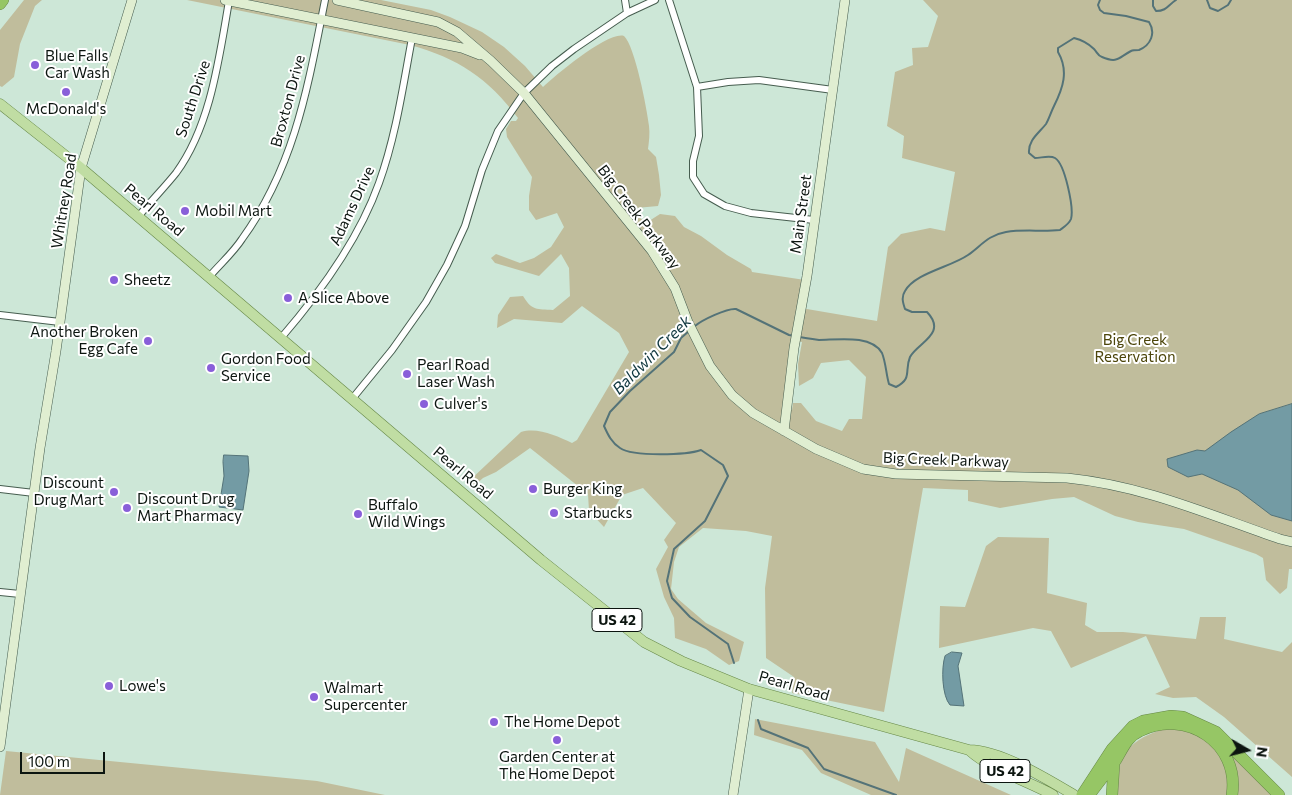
<!DOCTYPE html>
<style>
body{margin:0}
#map{position:relative;width:1292px;height:795px;overflow:hidden;background:#cde7d7;font-family:Commissioner,sans-serif}
canvas{display:block}
.north{position:absolute;left:1222px;top:725px;width:50px;height:50px;-webkit-text-stroke:4px #fff;paint-order:stroke;rotate:98deg;font-size:14px;font-weight:700;line-height:20px;text-align:center;color:#0c1510}
.north::after{content:'';display:block;margin:auto;width:18px;height:22px;background:#0c1510;clip-path:polygon(50% 0,100% 100%,50% 72%,0 100%)}
.scale{position:absolute;left:20px;top:752px;width:85px;height:22px;box-sizing:border-box;border:2px solid #0c1510;border-top:0;padding-left:6px;font-size:15px;line-height:18px;white-space:nowrap;color:#0c1510;-webkit-text-stroke:4px #fff;paint-order:stroke}
</style>
<div id="map">
<canvas width="1292" height="795"></canvas>
<div class="north">N</div>
<div class="scale">100 m</div>
</div>
<script>
const ctx = document.querySelector('canvas').getContext('2d');
ctx.lineJoin = 'round';
function fill(path, color) { ctx.fillStyle = color; ctx.fill(path, 'evenodd'); }
function strokePath(path, color, width, dash) { ctx.strokeStyle = color; ctx.lineWidth = width; ctx.lineCap = dash ? 'butt' : 'round'; ctx.setLineDash(dash || []); ctx.stroke(path); }
function drawText(font, color, halo, rows, align = 'center') {
  ctx.font = font + ' Commissioner,sans-serif'; ctx.lineWidth = 4; ctx.setLineDash([]); ctx.textBaseline = 'middle'; ctx.strokeStyle = halo; ctx.fillStyle = color; for (const [text, x, y, turn = 0] of rows) {
    ctx.save(); ctx.translate(x, y); ctx.rotate((+turn || 0) * Math.PI / 180); ctx.textAlign = isNaN(turn) ? turn : align; if (halo) ctx.strokeText(text, 0, 0); ctx.fillText(text, 0, 0); ctx.restore();
  }
}
const green = new Path2D(`
 M24,0H42L35,6L20,44L14,77L2,87L0,86V30Z
 M187,0H381L431,10L450,17L482,32L504,47L525,66L543,87C556,75 608,31 624,36C635,46 647,109 649,126C650,134 649,141 648,149L656,157L659,175L661,195L658,206L636,208L622,200L625,204L646,223L660,214L675,216L684,227L701,236L727,255L751,269L752,272L805,280L801,308L877,321L888,247L901,234L930,228L945,231L955,172L902,158L904,136L887,126L895,72L913,65L912,48L928,47L938,16L923,0H1292V569H1289L1287,588L1280,594L1266,580L1263,558L1256,554L1184,529L1138,522L1115,516L1074,497L1052,499L1000,508L968,501V490L923,488L884,712L792,693L794,677L766,658L765,588L772,536L746,531L703,528L679,547L674,562L671,589L678,599L706,623L744,642L739,661L729,665L706,649L675,638L674,618L664,597L656,569L668,547L664,540L676,523L643,488L622,495L604,527L589,511L588,494L530,448L496,472L483,478L473,487L468,482L521,432C538,427 557,436 572,443L577,440L629,352L619,333L582,306L562,323L514,319L497,328L498,315L510,297L523,296C532,311 537,309 553,310L570,296L569,268L561,254L539,276L495,263L491,258L496,254L520,263L534,258L551,247L564,227L557,213L536,220L529,210V196L532,177L507,137L506,129L511,121H516L518,118C488,78 458,58 410,45ZM797,341L802,342L798,364L799,386L813,378L821,363L849,360L866,377L862,419H849L842,431L816,421L801,403H793L792,410L787,409Z
 M998,537L1049,538L1047,593L1087,603L1085,625L1097,632H1123L1196,639L1200,617H1226L1224,639L1282,652L1292,642V777L1224,717L1196,697L1173,698L1155,694L1170,687L1146,636L1071,668L1051,631L1033,628L939,648L940,606L965,607L986,546Z
 M755,719L875,742L899,782L906,748L1011,795H871L821,773L802,750L754,735Z
 M1168,728L1188,730L1211,743L1227,769L1229,795H1115C1118,754 1128,739 1168,728Z
 M1216,735L1275,795H1236Z
 M6,751L317,781L385,795H0Z`);
const water = new Path2D(`
 M1292,404V521L1271,515L1238,490L1202,474L1188,477L1168,467L1167,459L1197,450L1205,451L1231,432L1259,414Z
 M224,455L248,456L249,471L243,510L219,507L224,476L223,462Z
 M952,652L962,653L958,666L964,706L950,705C942,696 941,668 945,656Z`);
const stream = new Path2D(`
 M1153,0V6L1156,11C1167,11 1168,5 1176,0
 M1207,0L1210,8L1218,11L1228,5L1231,0
 M695,326C702,320 727,308 736,309L789,335L794,336
 M689,331L681,338L674,352L630,391L610,412L604,426C608,435 612,443 620,448C633,457 687,455 701,450L723,465L728,476L705,521L674,549L667,581L672,598L690,617L728,644L734,663
 M799,337C805,338 812,339 819,340C836,340 871,334 882,353C886,363 886,374 889,384L896,387C913,378 904,371 910,357C917,343 948,334 927,312H912L905,309C903,303 901,297 905,291C915,273 951,267 968,255C981,246 988,235 1006,232C1024,229 1042,232 1060,230C1064,227 1069,224 1071,219C1074,208 1065,164 1055,158C1050,155 1041,158 1035,158L1029,153C1028,140 1039,133 1046,124C1049,119 1051,112 1054,106C1063,88 1069,71 1058,52V48L1074,38C1082,40 1088,43 1094,49C1097,52 1098,56 1102,57C1118,64 1119,57 1131,51C1133,50 1136,50 1139,50C1151,45 1156,33 1149,22L1126,16L1104,13L1100,10L1098,5L1100,0
 M758,720L761,729L808,748L824,769L896,795`);
const street = new Path2D(`
 M625,0L627,13
 M669,0L697,87L699,136L693,161V177L704,194L725,206L751,213L814,220
 M697,87L728,82L759,80L833,90
 M138,217C150,202 164,188 176,173C211,125 219,58 229,1
 M209,277C220,264 233,253 242,239C295,166 308,86 325,0
 M0,315L60,322
 M281,338C319,294 359,239 379,183C396,136 403,86 412,38
 M352,399L392,350L426,302L447,265L465,226L482,170L498,131L524,93L552,66L574,49L627,13L655,0
 M0,489L34,493
 M0,592L20,594`);
const secondary = new Path2D(`
 M225,0L462,48L480,55
 M337,0L438,22L457,32L491,61L524,93L652,251L675,288L688,322L710,366L732,395L753,413L816,449L863,469L896,474L1067,478C1145,486 1207,514 1280,539L1292,542
 M784,431L794,348L807,276L845,0
 M0,747L40,448L56,351L81,168L132,0
 M733,795L749,689`);
const primary = new Path2D(`
 M0,104L81,168L541,560L644,642L681,661L749,689L969,750C1000,750 1047,779 1074,795
 M969,750C991,770 1026,780 1053,795`);
const highway = new Path2D(`
 M0,4L3,0
 M1090,794C1098,783 1106,773 1114,763C1122,751 1126,737 1140,731C1186,708 1240,743 1232,795
 M1082,795L1112,749L1133,726L1143,721L1171,716L1183,717L1216,732L1279,795
 M1112,795L1114,764`);
const markers = [
 [35,65,5,"#895fd9"],
 [66,92,5,"#895fd9"],
 [185,211,5,"#895fd9"],
 [114,280,5,"#895fd9"],
 [288,298,5,"#895fd9"],
 [148,341,5,"#895fd9"],
 [211,368,5,"#895fd9"],
 [407,374,5,"#895fd9"],
 [424,404,5,"#895fd9"],
 [533,489,5,"#895fd9"],
 [114,492,5,"#895fd9"],
 [127,508,5,"#895fd9"],
 [554,513,5,"#895fd9"],
 [358,514,5,"#895fd9"],
 [109,686,5,"#895fd9"],
 [314,697,5,"#895fd9"],
 [494,722,5,"#895fd9"],
 [557,740,5,"#895fd9"]
];
const shields = [
 [617,620,50],
 [1005,771,50]
];
const shieldNames = [
 ["US 42",617,620],
 ["US 42",1005,771]
];
const poiNames = [
 ["Blue Falls",45,56],
 ["Car Wash",45,73],
 ["McDonald's",66,109,"center"],
 ["Mobil Mart",195,211],
 ["Sheetz",124,280],
 ["A Slice Above",298,298],
 ["Another Broken",138,332,"right"],
 ["Egg Cafe",138,349,"right"],
 ["Gordon Food",221,359],
 ["Service",221,376],
 ["Pearl Road",417,365],
 ["Laser Wash",417,382],
 ["Culver's",434,404],
 ["Discount",104,483,"right"],
 ["Drug Mart",104,500,"right"],
 ["Burger King",543,489],
 ["Discount Drug",137,499],
 ["Mart Pharmacy",137,516],
 ["Buffalo",368,505],
 ["Wild Wings",368,522],
 ["Starbucks",564,513],
 ["Lowe's",119,686],
 ["Walmart",324,688],
 ["Supercenter",324,705],
 ["The Home Depot",504,722],
 ["Garden Center at",557,757,"center"],
 ["The Home Depot",557,774,"center"]
];
const streetNames = [
 ["South Drive",193,99,-72],
 ["Broxton Drive",288,101,-75],
 ["Whitney Road",64,201,-81],
 ["Adams Drive",352,206,-65],
 ["Pearl Road",154,210,40],
 ["Main Street",801,214,-82],
 ["Big Creek Parkway",639,217,53],
 ["Big Creek Parkway",946,460,2],
 ["Pearl Road",463,473,40],
 ["Pearl Road",794,686,16]
];
const parkNames = [
 ["Big Creek",1135,340],
 ["Reservation",1135,357]
];
const waterNames = [
 ["Baldwin Creek",652,355,-45]
];
fill(green, '#c0bd9c');
fill(water, '#739ba4');
strokePath(water, '#547378', 1);
strokePath(stream, '#547378', 2);
strokePath(street, '#465d4f', 8);
strokePath(secondary, '#465d4f', 10);
strokePath(primary, '#668847', 11);
strokePath(highway, '#668847', 12);
strokePath(street, '#fff', 6);
strokePath(secondary, '#e0eed1', 9);
strokePath(primary, '#c0dda3', 10);
strokePath(highway, '#96c665', 11);
for (const [x, y, r, color] of markers) { const dot = new Path2D(); dot.arc(x, y, r, 0, 2 * Math.PI); ctx.fillStyle = color; ctx.fill(dot); strokePath(dot, '#fff', 2); }
for (const [x, y, w] of shields) { const box = new Path2D(); box.roundRect(x - w / 2, y - 11.5, w, 23, 4); ctx.fillStyle = '#fff'; ctx.fill(box); strokePath(box, '#0c1510', 1); }
drawText('bold 14px', '#0c1510', null, shieldNames);
drawText('15px', '#0c1510', '#fff', poiNames, 'left');
drawText('15px', '#0c1510', '#fff', streetNames);
drawText('15px', '#4c450a', '#fff', parkNames);
drawText('italic 16px', '#0e363e', '#fff', waterNames);
</script>
